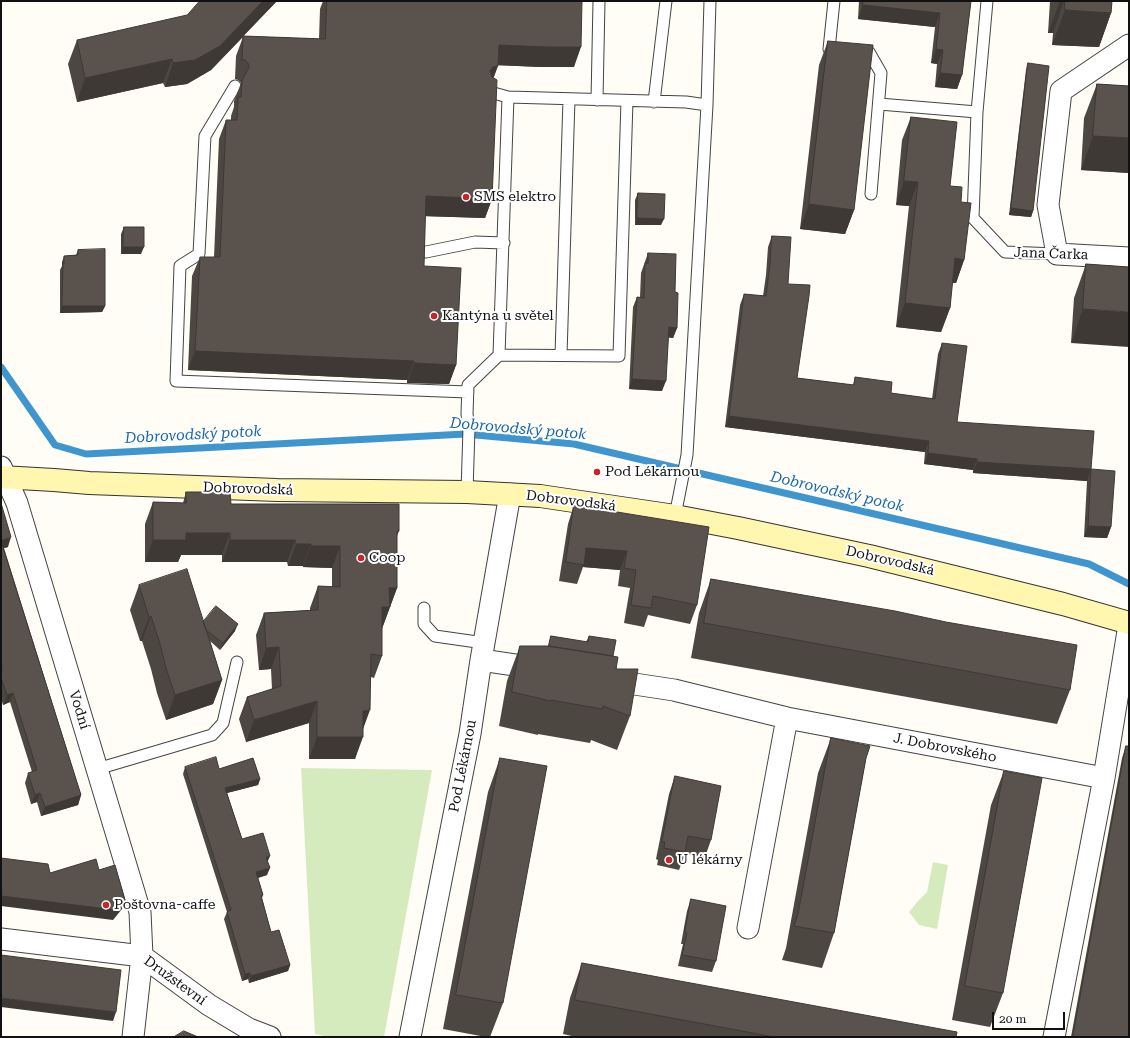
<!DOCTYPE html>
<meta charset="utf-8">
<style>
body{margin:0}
#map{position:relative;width:1130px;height:1038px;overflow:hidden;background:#fffdf5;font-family:"Roboto Serif",serif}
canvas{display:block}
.frame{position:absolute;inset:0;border:2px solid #111;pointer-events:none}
.scale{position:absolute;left:992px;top:1012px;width:73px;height:18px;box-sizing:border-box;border:2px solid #111;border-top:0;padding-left:5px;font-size:12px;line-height:14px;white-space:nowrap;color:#111;-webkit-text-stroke:3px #fff;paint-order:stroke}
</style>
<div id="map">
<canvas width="1130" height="1038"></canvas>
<div class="frame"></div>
<div class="scale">20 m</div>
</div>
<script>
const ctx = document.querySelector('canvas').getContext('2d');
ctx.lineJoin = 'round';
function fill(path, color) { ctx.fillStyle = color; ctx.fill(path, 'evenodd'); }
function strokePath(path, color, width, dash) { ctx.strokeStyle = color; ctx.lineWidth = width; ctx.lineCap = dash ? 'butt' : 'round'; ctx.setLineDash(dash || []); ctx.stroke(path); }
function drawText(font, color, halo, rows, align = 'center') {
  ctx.font = font + ' "Roboto Serif",serif'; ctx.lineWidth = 4; ctx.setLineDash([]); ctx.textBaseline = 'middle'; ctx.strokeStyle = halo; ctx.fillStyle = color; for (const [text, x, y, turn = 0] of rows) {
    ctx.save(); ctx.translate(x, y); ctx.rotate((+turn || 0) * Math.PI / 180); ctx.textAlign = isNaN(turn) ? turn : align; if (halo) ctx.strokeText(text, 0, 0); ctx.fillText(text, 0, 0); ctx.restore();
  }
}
const green = new Path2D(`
 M301,768L432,770L384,1037H329L315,1034Z
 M933,862L948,865L937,929L919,925L909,912L918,901L927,892Z`);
const stream = new Path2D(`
 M1,367L55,445L86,454L465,434L574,444L1089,564L1129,584`);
const service = new Path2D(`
 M834,1L829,49H836
 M987,1L977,112L973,218L1005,252L1057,254
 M859,51L869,52L881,73L871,194
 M235,86L205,136L199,254L180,266L176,381L468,392
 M490,92L508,97L686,102L707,105
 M597,100L599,1
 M654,102L666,1
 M879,104L977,112
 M426,252L475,242L504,243
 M499,355L619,356L627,101
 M561,355L569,99
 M467,492L469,428L467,414L468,385L499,355L508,97
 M675,516L687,455L707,105L710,1
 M424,608V624L435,636L484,643
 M97,769L212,735L223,723L237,662`);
const minor = new Path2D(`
 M1129,45L1061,91L1048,205L1057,254L1129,258
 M1,467L17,503L97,769L140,912L142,956L133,1037
 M481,660L542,669
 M608,680L674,690L787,718L1104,778
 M748,928L787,718
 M1,939L142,956L209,1005L249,1029L270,1037
 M410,1037L470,734L481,660L510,494
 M1054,1037L1104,778L1129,625`);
const secondary = new Path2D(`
 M1,477L54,480L89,483L277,490L467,492L540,496L675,516L738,528L869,556L1063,604L1129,623`);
const wall = new Path2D(`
 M277,1L243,36L319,39L320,9L323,1H582L574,67H541L498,65L493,78L492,199L485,218L425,216L424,266L456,365L449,384L407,383V380L188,370L192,276L200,257H214L219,139L226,120H231V116L234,107V101L241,83L238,80L235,79L236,56L243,37L211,70L187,84L165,87L163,83L77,102L68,64L77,40Z
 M859,1H971L962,75L957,89L935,87L937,64L931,63L935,27L858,19Z
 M1050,1H1112L1111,13L1099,47L1052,45L1053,33H1048Z
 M828,41L854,210L845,234L800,229L819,65Z
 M1028,63L1033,211L1031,217L1009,215L1026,70Z
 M1097,84L1129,86V173L1081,170L1084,118Z
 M911,117L950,186L961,202L964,260L956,283H952L950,308L941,332L896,327L909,206L896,205L902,140Z
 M638,193L661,225H635V200Z
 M124,227L141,254H121V234Z
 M772,236L788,284L797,378L853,385L855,377L891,393L932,399L938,354L942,343L957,422L1091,469L1111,527L1107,538L1084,537L1087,481L973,473V470L924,464L925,452L725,427L740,305L744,294L763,296L766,275L768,247Z
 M78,250L105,306L102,312L60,313V270L62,266V262L64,256L76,255Z
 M648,253L675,292L677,328L673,338L668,337L662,391L629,389L633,307L637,297H640L641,273Z
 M1086,264L1129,267L1071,343L1074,298Z
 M186,492L231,504L399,531L397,536V588L382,628V656L374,678L371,677L363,729L355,759H309V723L246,742L239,719L247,697L272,689L271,669L259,670L256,635L264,613L310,610V608L318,586L332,587V568L303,567V566H288L287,562H222V555H181L178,562H145V524L153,502L183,503Z
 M1,503L8,547L4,548L81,795L78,805L41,816L37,802L31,804L25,783L28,773L32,772L10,702L3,705L1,698Z
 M574,505L697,605L690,624L648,615L644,627L624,623L630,588L618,586L620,570L583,567L577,584L559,581L568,524Z
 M711,579L1070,690L1057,724L691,658L699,613Z
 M139,585L203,622L235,631L220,650L210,641L222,680L213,704L166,720L157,693L151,669L142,641H140L130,610Z
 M551,636L586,642L589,636L613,656L630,716L617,750L591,740L590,743L538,734V735L499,726L507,681L520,646H548Z
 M831,738L866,758L834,933L822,968L782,960L786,948L818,773Z
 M1126,746L1129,1037H1071L1122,758Z
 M500,758L503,1003L490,1037H486L443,1029L488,792Z
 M185,767L219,769L260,779L258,785L227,793L242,839L268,862L267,875L258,878L263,895L262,898L271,932L290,965L288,971L249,983L248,979L242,981L224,919L227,912L183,774Z
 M1004,771L1003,993L990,1027L952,1020L991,805Z
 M675,776L711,840L705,857L685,854L679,870L657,865L658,860L656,859L669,794Z
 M691,899L716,961L712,972L678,966L683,944H681L687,911Z
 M582,963L956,1037H576L563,1034L570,998Z`);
const shadedWall = new Path2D(`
 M263,1H277L211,70L187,84L165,87L173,63Z
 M1060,1H1064L1053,33H1048Z
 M863,5L940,13L935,27L858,19Z
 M1065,10L1111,13L1099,47L1052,45Z
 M499,45L581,47L574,67H541L492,65Z
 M936,49L943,50L937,64L931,63Z
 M172,59L163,83L77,102L85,78Z
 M498,66L491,85L490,71L493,67Z
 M940,73L962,75L957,89L935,87Z
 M1093,136L1129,138V173L1081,170Z
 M904,181L918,182L909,206L896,205Z
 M426,196L492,199L485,218L419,216Z
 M809,204L854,210L845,234L800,229Z
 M1011,208L1033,211L1031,217L1009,215Z
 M637,218L664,219L661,225H635Z
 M123,247H144L141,254H121Z
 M955,258L964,260L956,283L947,282Z
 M905,303L950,308L941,332L896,327Z
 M62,306H105L102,312L60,313Z
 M1083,309L1129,312V347L1071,343Z
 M669,327L677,328L673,338L665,337Z
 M195,351L414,361L407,380L188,370Z
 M414,363L456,365L449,384L407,383Z
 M632,379L666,381L662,391L629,389Z
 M729,416L929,441L925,452L725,427Z
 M928,453L977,459L973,470L924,464Z
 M977,462L1091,469L1087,481L973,473Z
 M1088,526L1111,527L1107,538L1084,537Z
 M186,533H230L222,555H181L178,562H145L153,540Z
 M11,537L8,547L1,549V541Z
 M230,540H295L287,562H222Z
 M296,544H311L303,566H288Z
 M311,546H340L332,568L303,567Z
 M586,548L627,551L620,570L583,567Z
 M389,588H397L382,629H374Z
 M151,616L142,641H140L149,617Z
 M238,624L235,631L220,650L223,643Z
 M279,647L271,669L259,670L266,648Z
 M222,680L213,704L166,720L175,695Z
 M13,693L10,702L3,705L7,695Z
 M317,701L309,723L246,742L254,720Z
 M370,710L362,732L363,711Z
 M317,737H363L355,759H309Z
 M260,779L258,785L223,794L225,788Z
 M40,793L37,802L31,804L35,795Z
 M81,795L78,805L41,816L45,807Z
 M270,856L267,863L266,857Z
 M270,868L267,875L254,879L256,872Z
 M1,896L125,900L122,909L113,920L1,906Z
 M290,965L288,971L249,983L251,976Z
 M250,973L248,979L242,981L245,974Z
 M1,998L116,1012L113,1021L1,1007Z`);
const building = new Path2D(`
 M200,1H263L220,46L195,60L173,63L172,59L85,78L77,40L187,15Z
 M327,1H582L581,47H548L499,45L498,66L493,67L490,71L492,77L497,80L492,199L426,196L424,266L461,268L456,365L414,363V361L195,351L200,257H220L226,120H237L238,97H241L242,81L249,67L248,63L245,60H242L243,36L325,39Z
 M863,1H971L962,75L940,73L943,50L936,49L940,13L863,5Z
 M1065,1H1112L1111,13L1065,10Z
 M828,41L873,45L854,210L809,204Z
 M1028,63L1049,66L1033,211L1011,208Z
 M1097,84L1129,86V138L1093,136Z
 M911,117L957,122L950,186L962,187L961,202L971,203L964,260L955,258L950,308L905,303L918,182L904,181Z
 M638,193L665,194L664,219L637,218Z
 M124,227H144V247H123Z
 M772,236L791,237L788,284L810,285L809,296L797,378L854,385L855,377L892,382L891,393L935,399L942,343L967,346L957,422L1094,431L1091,469L1115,471L1111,527L1088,526L1091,469L977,462V459L928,453L929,441L729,416L744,294L766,296L770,264Z
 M105,249V306H62L63,263L64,264V256L78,255V250Z
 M648,253L676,254L675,292L678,293L677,328L669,327L666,381L632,379L637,297L644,298L645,263H648Z
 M1086,264L1129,267V312L1083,309Z
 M186,492H230L231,504H399V531H397V588H389L390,607H382V656L371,654L370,710L363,711V737H317V701L254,720L247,697L281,686L279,647L266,648L264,613L318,610V586L340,587V546H311V544H296L295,540H230V533H186V540H153V502L186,503Z
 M1,503L11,537L1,541L81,795L45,807L40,793L35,795L28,773L37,770L13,693L7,695L1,678V666H2L1,663Z
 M574,505L709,527L697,605L653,596L651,608L631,605L636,570L624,568L627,551L586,548L584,565L566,562Z
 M187,569L222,680L175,695L166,668L160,644L151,616L149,617L139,585Z
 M711,579L895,611L946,622L1077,645L1070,690L704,623Z
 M216,606L238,624L223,643L206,630L203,622Z
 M551,636L588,642L589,636L616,640L613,656L549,646Z
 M520,646H547L618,657L616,669H638L630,716L603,706L602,709L551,700V701L512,692Z
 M831,738L870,746L866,758L834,933L794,926L798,914Z
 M1126,746H1129V1037H1073Z
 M216,757L219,769L253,758L260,779L225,788L242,839L263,833L270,856L266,857L270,868L256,872L263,895L261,896L271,932L279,930L290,965L251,976L250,973L245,974L227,912L231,910L185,767Z
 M500,758L547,766L503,1003L456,995Z
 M1004,771L1042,778L1003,993L965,986Z
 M675,776L721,786L711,840L688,836L685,852L664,848L665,842H662Z
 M1,858L48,864L50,873L96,859L99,870L115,865L125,900L116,910L1,896Z
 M691,899L726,906L716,961L682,955L687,933L685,932Z
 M1,955L121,970L116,1012L1,998Z
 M582,963L957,1032L956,1037H774L575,1000Z
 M184,1031L198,1037H174Z`);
const markers = [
 [466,197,4,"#c4262e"],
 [434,316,4,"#c4262e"],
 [597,472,4,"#c4262e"],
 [361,558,4,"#c4262e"],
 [669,860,4,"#c4262e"],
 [106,905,4,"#c4262e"]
];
const poiNames = [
 ["SMS elektro",474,197],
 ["Kantýna u světel",442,316],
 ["Pod Lékárnou",605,472],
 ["Coop",369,558],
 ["U lékárny",677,860],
 ["Poštovna-caffe",114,905]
];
const streetNames = [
 ["Jana Čarka",1051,254,2],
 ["Dobrovodská",248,489,2],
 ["Dobrovodská",571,501,7],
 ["Dobrovodská",890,561,13],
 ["Vodní",79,710,73],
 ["J. Dobrovského",945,748,11],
 ["Pod Lékárnou",463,766,-79],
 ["Družstevní",175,981,36]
];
const waterNames = [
 ["Dobrovodský potok",518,429,5],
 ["Dobrovodský potok",193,435,-3],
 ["Dobrovodský potok",837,492,13]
];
fill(green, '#d5ebbd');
strokePath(stream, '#3f96cf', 7);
strokePath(service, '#444', 13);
strokePath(minor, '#444', 23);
strokePath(secondary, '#333', 24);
strokePath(service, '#fff', 11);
strokePath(minor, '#fff', 21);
strokePath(secondary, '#fff6b0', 22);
fill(wall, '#4d4742');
fill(shadedWall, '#3f3936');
fill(building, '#5a524d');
strokePath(building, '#3f3936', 1);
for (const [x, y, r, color] of markers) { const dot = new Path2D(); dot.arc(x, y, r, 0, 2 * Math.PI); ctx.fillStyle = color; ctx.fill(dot); strokePath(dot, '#fff', 1.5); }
drawText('14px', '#111', '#fff', poiNames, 'left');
drawText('14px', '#111', '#fff', streetNames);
drawText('italic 15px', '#1768a6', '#fff', waterNames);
</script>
